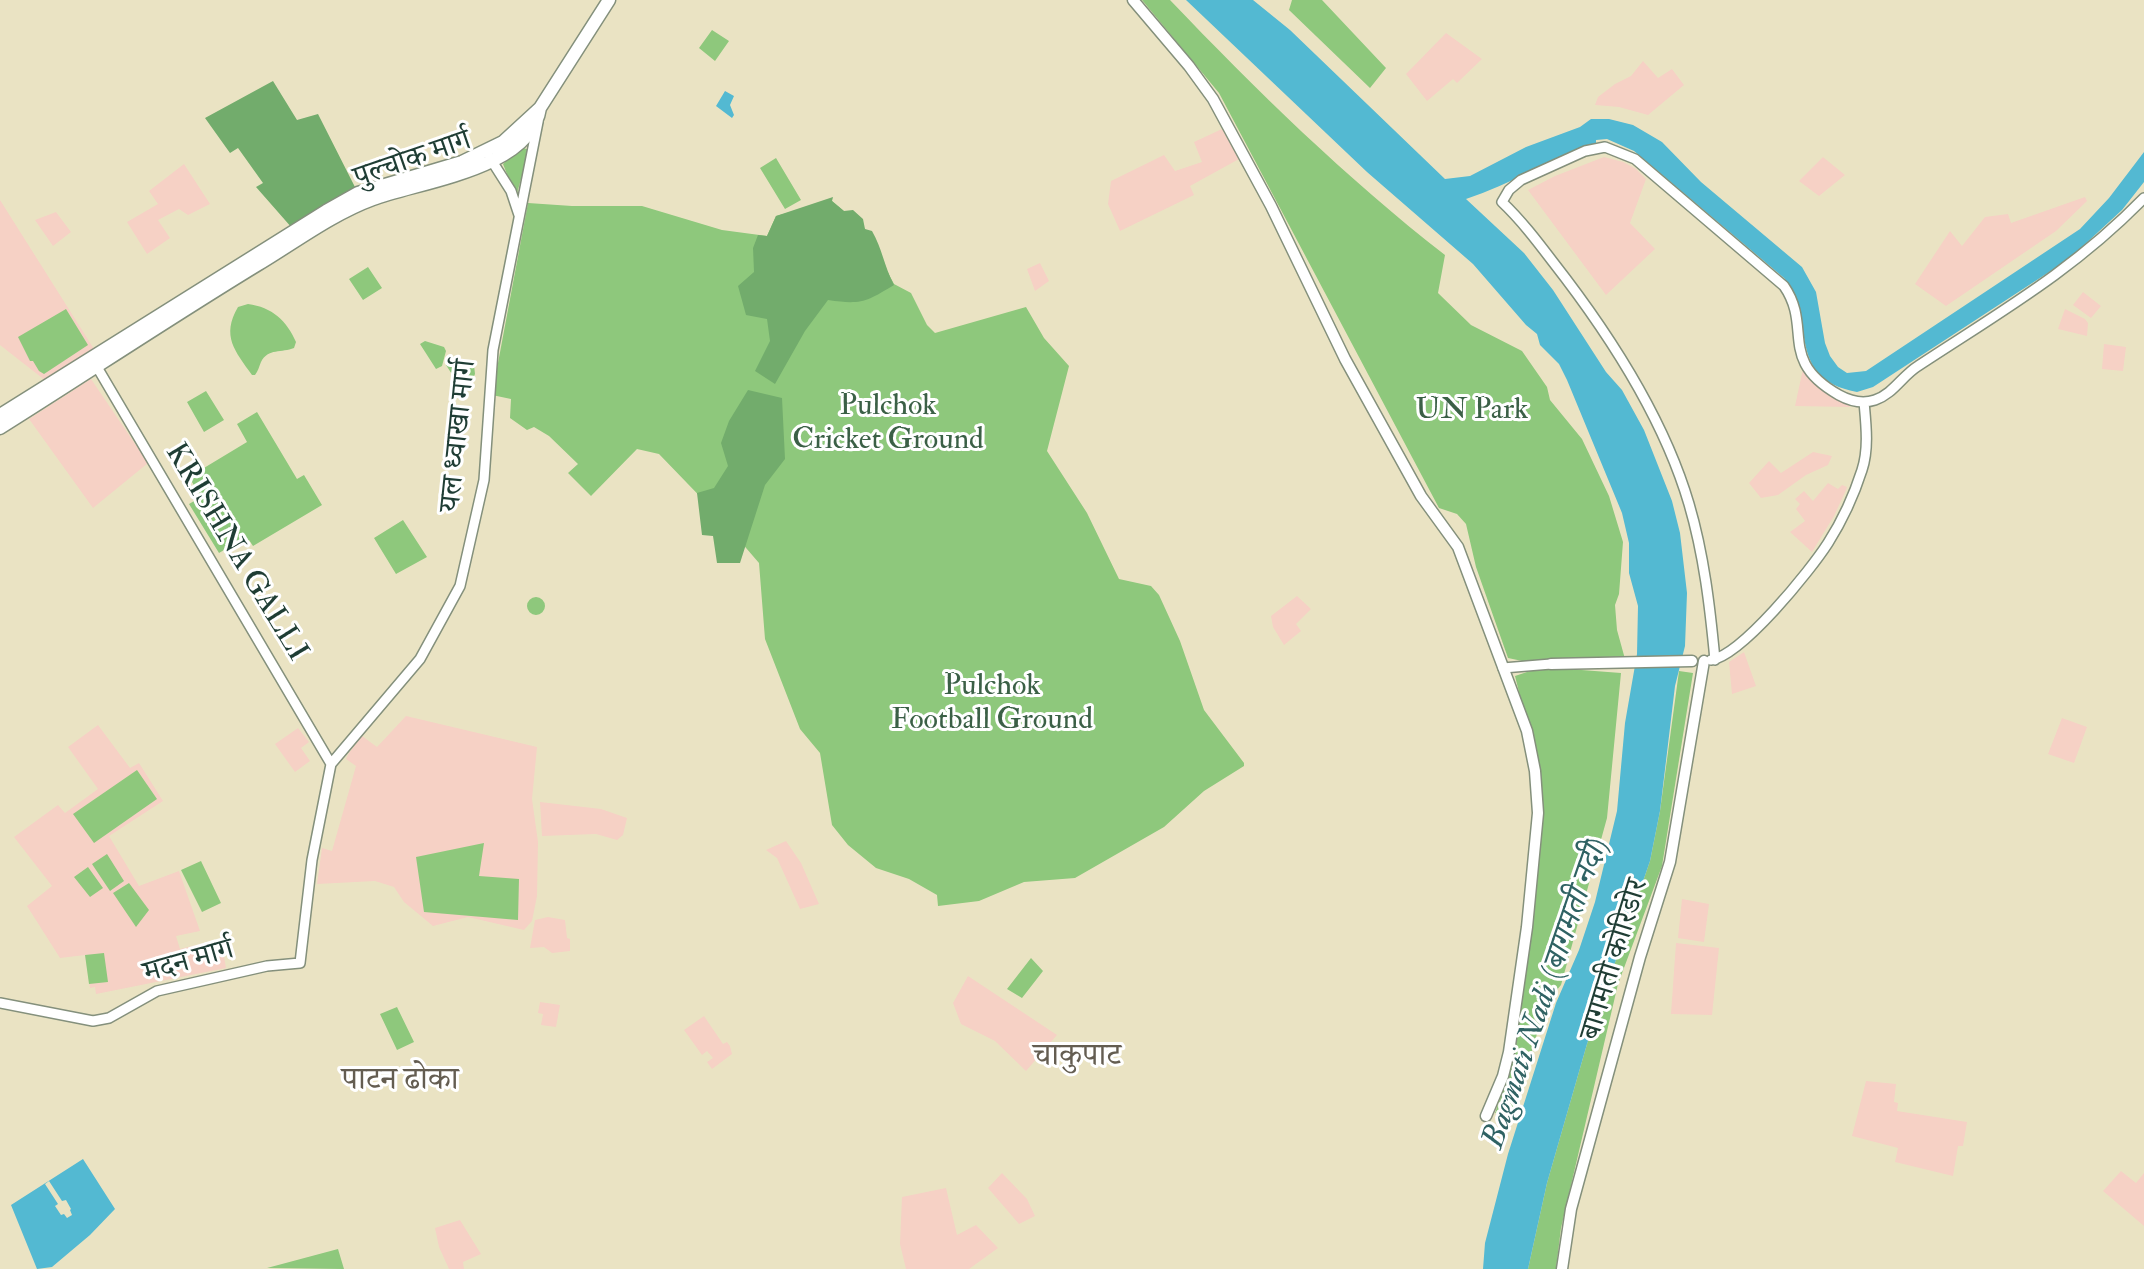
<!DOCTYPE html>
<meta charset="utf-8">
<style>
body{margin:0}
canvas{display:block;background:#eae3c3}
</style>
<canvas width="2144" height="1269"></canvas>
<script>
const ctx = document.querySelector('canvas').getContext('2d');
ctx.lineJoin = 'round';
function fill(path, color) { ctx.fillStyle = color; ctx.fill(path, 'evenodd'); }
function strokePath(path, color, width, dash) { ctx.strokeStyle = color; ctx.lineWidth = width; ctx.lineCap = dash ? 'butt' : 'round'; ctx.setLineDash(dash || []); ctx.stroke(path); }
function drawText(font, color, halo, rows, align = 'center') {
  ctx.font = font + ' "IM FELL Double Pica","Noto Serif Devanagari",serif'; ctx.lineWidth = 6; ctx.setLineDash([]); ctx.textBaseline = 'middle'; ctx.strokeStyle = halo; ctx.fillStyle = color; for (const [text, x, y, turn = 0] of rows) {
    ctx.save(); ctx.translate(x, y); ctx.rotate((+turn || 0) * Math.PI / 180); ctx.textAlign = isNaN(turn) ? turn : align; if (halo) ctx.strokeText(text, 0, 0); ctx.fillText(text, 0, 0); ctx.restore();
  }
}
const built = new Path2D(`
 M1446,33L1482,59L1457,83L1453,79L1427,101L1406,74Z
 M1643,61L1658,78L1672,69L1684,85L1648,115L1619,107L1595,105L1598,97L1615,84L1631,76Z
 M1222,129L1239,159L1190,186L1194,195L1120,231L1108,204L1111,181L1164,155L1175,171L1202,162L1194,142Z
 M1604,157L1623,162L1636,169L1646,179L1630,223L1655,249L1606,295L1528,190L1555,176Z
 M1823,157L1845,175L1819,196L1799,181Z
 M184,164L210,204L188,215L179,209L158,220L170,238L147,254L127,222L158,204L149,191Z
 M2085,197L2087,201L2056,231L1946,306L1915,284L1950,231L1962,246L1985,217L2008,214L2011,223Z
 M0,200L94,349L46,381L0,345Z
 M56,212L71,232L53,246L35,220Z
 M1040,263L1049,281L1035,291L1027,269Z
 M2083,292L2101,306L2091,318L2073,305Z
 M2065,309L2085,319L2088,323L2087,336L2058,329Z
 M2104,344L2126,347L2123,371L2102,369Z
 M1803,369L1824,391L1848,402L1850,407L1795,406Z
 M91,379L148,463L93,508L29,419Z
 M1813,452L1832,456L1828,465L1806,475L1778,495L1761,498L1749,483L1769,461L1781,473Z
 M1828,483L1838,489L1842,485L1847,487L1846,490L1834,516L1812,552L1790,532L1805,521L1796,509L1800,504L1795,499L1804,491L1813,501Z
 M1297,596L1311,609L1296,624L1301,631L1284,645L1273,627L1271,616Z
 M1744,652L1756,686L1732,694L1729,662Z
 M406,716L537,747L532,799L538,842L537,896L532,921L524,930L468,917L433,926L404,902L394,887L375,881L317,884L322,848L332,851L356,766L346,759L349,753L362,736L377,747Z
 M2062,718L2087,727L2074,763L2048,754Z
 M98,725L130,768L139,763L163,801L109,836L139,886L179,871L200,931L176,936L180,949L221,939L226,968L96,994L95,987L90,988L85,955L60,958L27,906L52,886L14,837L58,805L65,813L98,789L68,747Z
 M298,728L309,742L301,748L310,761L295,772L275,744Z
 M540,802L601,809L627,818L623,835L617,840L596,834L542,836Z
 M786,841L801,863L819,904L800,909L777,858L766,850Z
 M1682,899L1709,904L1704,942L1678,938Z
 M548,917L565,920L567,938L570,939V951L552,953L544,947L530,948L535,920Z
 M1676,943L1719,948L1712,1015L1671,1014Z
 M968,976L1057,1035L1026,1071L995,1041L961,1024L953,1003Z
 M540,1002L560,1005L556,1027L541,1025L543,1014L538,1013Z
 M704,1016L723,1044L727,1042L730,1046L732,1054L712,1069L707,1062L713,1058L707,1051L702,1055L684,1030Z
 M1866,1081L1896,1084L1894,1102L1898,1103L1897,1111L1967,1122L1963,1146H1958L1953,1176L1895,1162L1898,1148L1852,1136Z
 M2121,1171L2136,1183L2144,1173V1226L2103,1191Z
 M1002,1173L1027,1199L1035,1216L1019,1224L988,1188Z
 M946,1188L957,1235L976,1225L998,1248L969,1269H906L900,1244L902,1197Z
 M460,1220L481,1254L463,1262L464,1269H449L439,1247L435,1228Z`);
const green = new Path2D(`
 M1142,0H1170C1256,90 1346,178 1445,255L1438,293L1471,325L1522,351L1547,387L1550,400L1582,439L1609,496L1623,542L1619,594L1615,605L1617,630L1625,659L1588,657L1527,662L1508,658L1476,567L1466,524L1457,514L1439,508L1219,93Z
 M1292,0H1322L1386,68L1370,88L1289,10Z
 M712,30L729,41L715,61L699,48Z
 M521,147L529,150L516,197L503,164Z
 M776,158L801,200L785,209L760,168Z
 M832,201L865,229L894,284L911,293L927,325L935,333L1026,307L1044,338L1069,366L1047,451L1087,513L1119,579L1151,586L1159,595L1180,641L1204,710L1244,763V766L1204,791L1164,827L1075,878L1024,882L979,901L938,906L937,895L909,879L876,868L848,845L832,825L820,753L800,729L765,639L759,563L715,512L659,454L637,449L591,496L568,473L578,464L549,436L534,427L527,430L510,418L511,399L492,395L528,203L572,206H642L722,230L767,236L776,216Z
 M368,267L382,288L363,300L349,279Z
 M248,304C272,307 287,321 296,342L294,348C282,353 268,348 261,362C259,367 258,371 255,375H252C235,351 221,336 238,307Z
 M66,309L88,345L44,374L39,371L33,361H30L18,337Z
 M425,341L444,347L446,351L442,366L436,369L420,344Z
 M451,355L459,361L474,365L475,374L469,387L463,378L457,382L446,365Z
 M206,391L224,420L204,432L187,402Z
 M257,412L297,479L304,475L322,505L253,546L249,540L231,550L229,547L219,553L189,504L201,497L189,477L247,442L237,424Z
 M403,520L427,557L396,574L374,538Z
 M527 606a9 9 0 1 1 18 0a9 9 0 1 1-18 0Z
 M1542,667L1621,673L1607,818L1561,985L1546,1003L1513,1116L1495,1113L1512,1065L1522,1003L1543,814L1541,780L1515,676Z
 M1679,671L1693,673L1662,866L1618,984L1561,1228L1556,1269H1528L1547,1183L1587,1044L1650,861L1660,811Z
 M137,770L157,799L94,843L73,814Z
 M484,843L479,876L519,879L518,920L424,912L416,857Z
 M107,854L124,881L110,891L92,864Z
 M201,861L221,903L202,912L181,870Z
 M88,867L103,888L90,897L74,877Z
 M129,883L149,910L136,927L113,893Z
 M104,953L108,982L89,984L85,955Z
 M1031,958L1043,971L1022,998L1007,989Z
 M397,1007L414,1042L397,1050L380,1014Z
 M338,1249L344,1269L267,1268Z`);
const forest = new Path2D(`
 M273,81L297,120L318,114L358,193L292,228L256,187L263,183L238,148L230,153L205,118Z
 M833,197L832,201L844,211L853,210L863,219L865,229L872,231C882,248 884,266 894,285C866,302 861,305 828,300L805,331L775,384L755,371L770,341L767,319L746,315L738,286L754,272L753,248L758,235L767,236L776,216Z
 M748,390L782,398L785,459L765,485L740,563H717L713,536L702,535L697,493L714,488L728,466L721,443L729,421Z`);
const water = new Path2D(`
 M1186,0H1253L1290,30L1445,179L1470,176L1526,147L1580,127L1591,119H1609L1633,125L1662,142L1701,182L1802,267L1816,292L1825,343L1830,356L1838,367L1847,373L1866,371L2080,229L2109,198L2144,152V182L2122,210L2069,259L1873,387L1857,392C1783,378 1818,318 1784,278L1634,151L1607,139L1596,140V144C1551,159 1511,184 1466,199L1524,253L1553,290L1606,372L1622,390L1644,430L1672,501L1680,533L1687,593L1685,646L1675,686L1660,811L1650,861L1587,1044L1547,1183L1528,1269H1483L1485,1243L1508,1154L1556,1003L1579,950L1595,902L1617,811L1625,723L1637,654L1638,606L1629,573V543L1622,513L1567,380L1559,364L1540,345L1537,334L1526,325L1473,264L1367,172Z
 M725,91L734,96L730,105L734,115L732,118L716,106Z
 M83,1159L115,1209L90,1235L52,1267L37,1269L11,1205Z`);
const pier = new Path2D(`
 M49,1181L62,1201L66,1200L71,1209L70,1210L72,1215L67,1218L64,1214L61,1215L55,1206L58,1204L45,1184Z`);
const tertiary = new Path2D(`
 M490,158L511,191L519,215
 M97,367L331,764
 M1711,660C1742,655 1810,571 1828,543C1842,521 1854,495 1862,470C1869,449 1866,424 1864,402
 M1715,660C1710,607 1704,555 1689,504C1664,419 1607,331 1553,262C1537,241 1521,220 1502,202L1509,190L1521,180L1585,151L1605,147L1635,159L1784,286C1813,328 1777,360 1839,395C1850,401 1863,404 1875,400C1893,394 1902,376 1918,366C2000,312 2074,270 2144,198
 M1503,668L1551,664
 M331,764L420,659L460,586L484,480L493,350L538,122
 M0,1003L93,1021L109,1018L157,991L267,966L300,963L312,860L331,764`);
const secondary = new Path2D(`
 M1133,0L1189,66L1213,99L1271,206L1345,359L1421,496L1458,547L1527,731L1535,771L1538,813L1527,927L1509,1052L1503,1076L1486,1116
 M1551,664L1692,661
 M1562,1269L1571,1209L1640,957L1670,862L1704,661`);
const primary = new Path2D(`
 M0,415L326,211L358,193L462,162L503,142L540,108L609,0
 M0,428C86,374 170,318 257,265C294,243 332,214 373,199C422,181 531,169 540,108`);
const streetNames = [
 ["पुल्चोक मार्ग",413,161,-19],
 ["यल ध्वाखा मार्ग",460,436,-84],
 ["KRISHNA GALLI",235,553,59],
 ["बागमती कोरिडोर",1616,960,-73],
 ["मदन मार्ग",189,963,-16]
];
const parkNames = [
 ["Pulchok",888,408],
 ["Cricket Ground",888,442],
 ["UN Park",1472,412],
 ["Pulchok",992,688],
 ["Football Ground",992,722]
];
const waterNames = [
 ["Bagmati Nadi (बागमती नदी)",1547,994,-71]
];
const neighbourhoodNames = [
 ["चाकुपाट",1077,1058],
 ["पाटन ढोका",400,1082]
];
fill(built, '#f6d1c5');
fill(green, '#8ec87c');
fill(forest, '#72ac6c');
fill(water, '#53b9d2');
fill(pier, '#eae3c3');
strokePath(tertiary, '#84907c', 12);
strokePath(secondary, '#84907c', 13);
strokePath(primary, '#84907c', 15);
strokePath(tertiary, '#fff', 9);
strokePath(secondary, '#fff', 10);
strokePath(primary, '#fff', 12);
drawText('30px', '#1f3d34', '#fff', streetNames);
drawText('30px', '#3b6046', '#fff', parkNames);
drawText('italic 32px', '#2f6263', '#fff', waterNames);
drawText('32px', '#645d51', '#fff', neighbourhoodNames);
</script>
